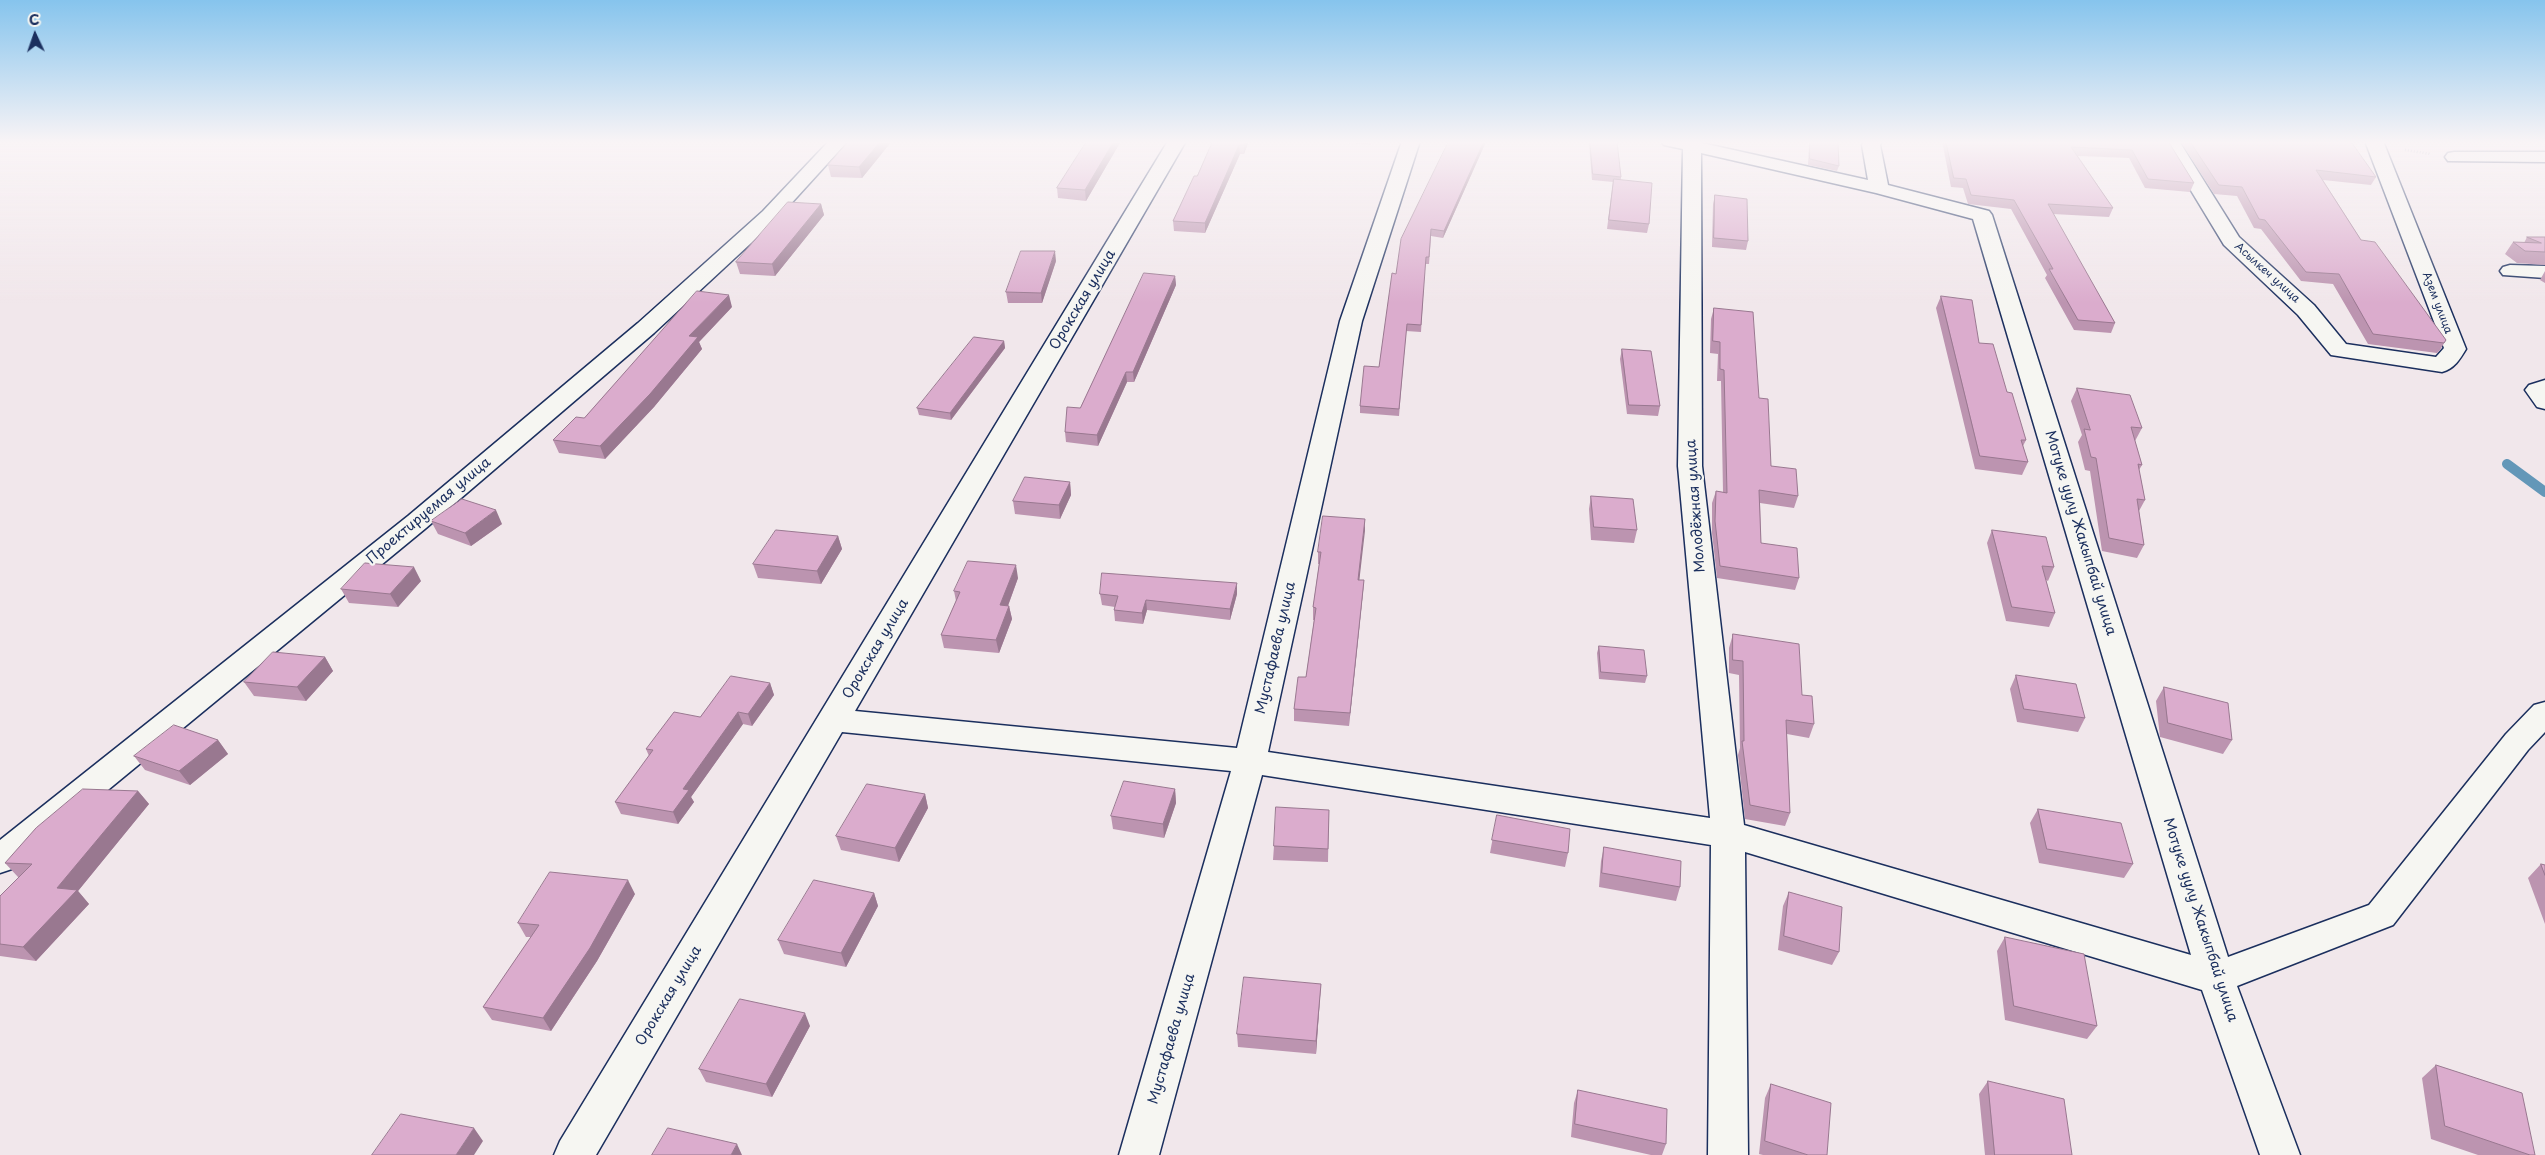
<!DOCTYPE html>
<meta charset="utf-8">
<style>
body{margin:0}
#map{position:relative;width:2545px;height:1155px;overflow:hidden;background:#f1e7eb;font-family:"Playpen Sans",sans-serif}
canvas{display:block}
.north{position:absolute;left:10px;top:10px;width:50px;height:50px;-webkit-text-stroke:4px #f6f6f2;paint-order:stroke;rotate:357deg;font-size:14px;font-weight:700;line-height:20px;text-align:center;color:#1b2f5e}
.north::after{content:'';display:block;margin:auto;width:18px;height:22px;background:#1b2f5e;clip-path:polygon(50% 0,100% 100%,50% 72%,0 100%)}
</style>
<div id="map">
<canvas width="2545" height="1155"></canvas>
<div class="north">С</div>
</div>
<script>
const ctx = document.querySelector('canvas').getContext('2d');
ctx.lineJoin = 'round';
function strokePath(path, color, width, dash) { ctx.strokeStyle = color; ctx.lineWidth = width; ctx.lineCap = dash ? 'butt' : 'round'; ctx.setLineDash(dash || []); ctx.stroke(path); }
function fill(path, color) { ctx.fillStyle = color; ctx.fill(path, 'evenodd'); }
function drawText(font, color, halo, rows, align = 'center') {
  ctx.font = font + ' "Playpen Sans",sans-serif'; ctx.lineWidth = 4.5; ctx.setLineDash([]); ctx.textBaseline = 'middle'; ctx.strokeStyle = halo; ctx.fillStyle = color; for (const [text, x, y, turn = 0] of rows) {
    ctx.save(); ctx.translate(x, y); ctx.rotate((+turn || 0) * Math.PI / 180); ctx.textAlign = isNaN(turn) ? turn : align; if (halo) ctx.strokeText(text, 0, 0); ctx.fillText(text, 0, 0); ctx.restore();
  }
}
const stream = new Path2D(`
 M2507,464L2545,492`);
const path = new Path2D(`
 M2405,150L2431,154`);
const minor = new Path2D(`
 M829,141H848L777,219L654,333L426,528L12,869L0,873V840L408,516L638,323L763,211Z
 M1168,141H1186L855,711L1237,748L1340,321L1402,141H1420L1362,321L1268,752L1710,818L1678,466L1683,149L1664,145L1661,141H1693L1868,180L1862,145L1864,141H1882L1880,145L1888,185L1989,211L1992,215L2228,957L2369,905L2506,734L2534,705L2545,702V732L2528,750L2393,925L2237,986L2300,1155H2260L2202,990L1745,852L1748,1155H1708L1711,845L1262,775L1159,1155H1119L1231,771L842,732L596,1155H554L560,1141ZM1701,153L1876,193L1973,219L2191,955L1744,825L1702,466Z
 M2161,141H2179L2239,237L2314,305L2346,344L2436,357L2444,348L2365,141H2383L2466,349C2460,359 2454,369 2442,372L2331,355L2298,315L2224,245Z
 M2454,152H2545V162L2448,161L2445,157L2448,153Z
 M2510,265L2545,266V278L2503,275L2500,271L2503,267Z
 M2545,380V409L2537,407L2525,390L2529,385Z`);
const wall = new Path2D(`
 M849,141H892L862,178L831,177L828,165Z
 M1087,141H1121L1086,201L1058,198L1057,188Z
 M1213,141H1249L1244,154H1240L1205,233L1174,231L1173,221L1197,176Z
 M1336,141H1372L1371,145L1336,142Z
 M1484,141H1486L1485,144L1443,238L1431,236L1429,264H1425L1421,332L1406,331L1399,416L1360,413V406L1379,367L1396,274Z
 M1590,141H1617L1621,177V180L1649,224L1647,233L1607,229L1613,182L1592,180L1589,144Z
 M1809,141H1838L1839,166L1837,171L1808,165Z
 M1942,141H2168L2194,183L2190,192L2145,188L2129,158L2078,156L2113,208L2109,217L2053,214L2115,323L2111,333L2074,330L2045,278L2047,275L2011,209L1968,204L1963,188L1951,187Z
 M2180,141H2334L2376,177L2371,185L2323,180L2361,240L2446,340L2440,350L2437,353L2368,344L2333,284L2301,281L2261,229L2254,228L2237,196L2214,194Z
 M1715,195L1748,241L1746,250L1712,247L1713,204Z
 M821,204L824,215L775,276L740,274L736,262Z
 M2527,237H2545V265L2517,263L2505,254L2513,242L2524,243Z
 M1056,261L1042,303H1008L1006,292Z
 M2545,271V283L2540,280Z
 M1175,276L1176,285L1134,382H1127L1098,446L1066,442L1065,432Z
 M1941,296L1979,343L2007,392L2026,440L2023,446L2028,462L2022,475L1975,469L1936,308Z
 M732,307L699,342L702,349L654,407L605,459L559,453L553,440L584,418Z
 M1714,308L1759,398L1771,466L1798,496L1794,508L1760,503L1761,543L1799,578L1795,590L1717,578L1712,533V503L1716,491L1723,492L1721,381H1717L1718,354L1710,353L1711,319Z
 M1004,341L1005,348L951,420L919,415L917,408Z
 M1622,349L1660,406L1658,416L1627,414L1620,359Z
 M2077,388L2142,428L2135,441L2142,465L2139,470L2145,500L2139,511L2144,545L2137,558L2102,551L2090,471L2085,470L2078,442L2082,435L2071,401Z
 M1070,482L1071,495L1060,519L1015,514L1013,501Z
 M1591,496L1637,530L1634,543L1591,540L1589,509Z
 M1365,519L1359,580H1364L1363,592L1349,726L1294,721V709L1306,677L1314,620H1313V607L1319,564H1318V552Z
 M431,521L502,524L471,546L438,534Z
 M1992,530L2054,567L2048,581L2046,580L2055,613L2049,627L2006,621L1987,543Z
 M838,536L842,549L821,584L758,578L753,564Z
 M1018,578L1008,606H1009L1012,619L999,653L944,648L941,635L956,601L954,591Z
 M421,581L398,607L349,603L341,589Z
 M1100,594H1237L1230,620L1147,610L1143,624L1115,621L1114,610L1115,607L1102,605Z
 M1733,634L1802,695L1814,724L1809,738L1787,734L1790,813L1785,826L1745,819L1738,755L1740,748L1739,675L1729,673V648Z
 M1599,646L1647,676L1645,683L1599,679L1597,653Z
 M325,657L333,671L306,701L254,696L244,682Z
 M2016,675L2085,718L2078,732L2017,722L2010,689Z
 M770,683L774,695L752,726L743,724L691,797L694,802L678,824L621,814L615,802L649,756L646,749L700,717Z
 M2164,687L2232,740L2223,754L2160,737L2156,701Z
 M218,740L228,754L190,785L145,770L134,756Z
 M1175,789L1176,803L1164,838L1113,829L1111,816Z
 M138,791L149,804L78,891L89,904L36,961L0,956V896L19,877H18L5,863Z
 M925,794L928,808L899,862L841,850L836,836Z
 M2038,809L2133,864L2124,878L2039,863L2030,823Z
 M1329,810L1328,862L1273,860L1274,846Z
 M1497,815L1568,853L1565,867L1490,853Z
 M1604,847L1680,887L1676,901L1599,887L1601,861Z
 M2541,864L2545,865V924L2528,878Z
 M1789,892L1839,952L1832,965L1778,950L1783,906Z
 M874,893L878,906L846,967L784,954L778,940Z
 M635,894L597,961L551,1031L492,1020L483,1007L531,937H526L518,923Z
 M2005,937L2097,1026L2087,1039L2005,1020L1997,951Z
 M1321,984L1316,1054L1238,1047L1237,1034Z
 M810,1026L772,1097L706,1082L699,1069Z
 M2436,1065L2535,1155H2478L2431,1139L2422,1078Z
 M1988,1081L2072,1155H1985L1979,1094Z
 M1771,1084L1827,1155H1763L1759,1154L1765,1098Z
 M1578,1090L1666,1144L1662,1155H1651L1571,1137L1574,1103Z`);
const shadedWall = new Path2D(`
 M881,141H892L862,178L859,167Z
 M1114,141H1121L1086,201L1085,190Z
 M1245,141H1249L1244,154V145Z
 M1484,141H1486L1485,144L1443,238L1444,231Z
 M1239,145L1240,154L1205,233V223Z
 M821,204L824,215L775,276L772,264Z
 M1055,251L1056,261L1042,303L1041,293Z
 M1175,276L1176,285L1134,382L1133,372Z
 M729,295L732,307L699,342L702,349L654,407L605,459L600,446L689,336Z
 M1004,341L1005,348L951,420L950,413Z
 M1126,372L1127,382L1098,446L1097,435Z
 M1070,482L1071,495L1060,519L1059,505Z
 M496,510L502,524L471,546L465,533Z
 M1365,519V531L1358,592V580Z
 M838,536L842,549L821,584L817,571Z
 M1016,565L1018,578L1003,619L1000,605Z
 M414,567L421,581L398,607L390,594Z
 M1364,580L1363,592L1349,726L1350,713Z
 M1237,583V594L1230,620V609Z
 M1146,600L1147,610L1143,624L1142,613Z
 M1009,606L1012,619L999,653L996,640Z
 M325,657L333,671L306,701L297,687Z
 M770,683L774,695L752,726L748,714Z
 M738,712L743,724L691,797L694,802L678,824L673,812L683,789Z
 M218,740L228,754L190,785L179,771Z
 M1175,789L1176,803L1164,838L1163,824Z
 M138,791L149,804L78,891L89,904L36,961L23,947L57,888Z
 M925,794L928,808L899,862L895,848Z
 M628,880L635,894L597,961L551,1031L543,1018Z
 M874,893L878,906L846,967L841,953Z
 M1321,984L1320,997L1316,1054V1041Z
 M805,1013L810,1026L772,1097L766,1084Z
 M474,1128L483,1141L474,1155H456Z
 M737,1144L742,1155H731Z`);
const building = new Path2D(`
 M849,141H881L859,167L828,165Z
 M1087,141H1114L1085,190L1057,188Z
 M1213,141H1245L1244,145H1239L1205,223L1173,221L1194,176H1197Z
 M1449,141H1484L1444,231L1431,229L1429,257H1426L1421,325L1407,324L1399,409L1360,406L1364,366L1379,367L1392,273L1396,274L1401,239Z
 M1590,141H1617L1621,177L1593,174Z
 M1810,141H1838L1839,166L1810,159Z
 M1946,141H2168L2194,183L2148,179L2132,150L2071,147L2113,208L2048,204L2115,323L2078,320L2049,269H2053L2014,200L1971,195L1966,179L1954,178Z
 M2190,141H2334L2352,143L2376,177L2316,170L2361,240L2375,242L2446,340L2444,343L2373,334L2339,274L2306,272L2265,220L2259,219L2242,187L2219,185Z
 M1614,179L1652,183L1649,224L1609,220Z
 M1715,195L1747,199L1748,241L1714,238Z
 M788,202L821,204L772,264L736,262Z
 M2527,237H2545V252L2525,251L2513,242L2541,243Z
 M1021,251H1055L1041,293L1006,292Z
 M1144,273L1175,276L1133,372H1126L1097,435L1065,432L1067,407L1080,408Z
 M697,291L729,295L689,336L698,337L650,394L600,446L553,440L576,417L584,418Z
 M1941,296L1972,300L1979,343L1993,344L2007,392L2012,393L2026,440H2021L2028,462L1980,456Z
 M1714,308L1753,312L1759,398L1768,399L1771,466L1796,469L1798,496L1759,490L1761,543L1797,548L1799,578L1720,566L1715,521L1716,491L1727,493L1724,370L1720,369V342L1713,341Z
 M974,337L1004,341L950,413L917,408Z
 M1622,349L1651,351L1660,406L1629,405Z
 M2077,388L2130,395L2142,428L2131,427L2142,465L2138,464L2145,500L2137,499L2144,545L2109,538L2096,458L2091,457L2084,429L2090,430Z
 M1025,477L1070,482L1059,505L1013,501Z
 M1591,496L1633,499L1637,530L1594,527Z
 M462,499L496,510L465,533L431,521Z
 M1323,516L1365,519L1358,580H1364L1350,713L1294,709L1298,677H1306L1316,608L1313,607L1321,552H1318Z
 M776,530L838,536L817,571L753,564Z
 M1992,530L2046,537L2054,567L2042,566L2055,613L2012,607Z
 M968,561L1016,565L1000,605L1009,606L996,640L941,635L960,592L954,591Z
 M365,563L414,567L390,594L341,589Z
 M1102,573L1237,583L1230,609L1146,600L1142,613L1114,610L1118,596L1100,594Z
 M1733,634L1799,644L1802,695L1812,696L1814,724L1786,720L1790,813L1750,805L1742,741H1744L1743,661L1733,660Z
 M1599,646L1644,650L1647,676L1601,672Z
 M273,652L325,657L297,687L244,682Z
 M2016,675L2076,684L2085,718L2024,709Z
 M731,676L770,683L748,714L738,712L683,789L689,790L673,812L615,802L653,750L646,749L674,712L700,717Z
 M2164,687L2228,703L2232,740L2168,723Z
 M174,725L218,740L179,771L134,756Z
 M1124,781L1175,789L1163,824L1111,816Z
 M867,784L925,794L895,848L836,836Z
 M83,789L138,791L57,888L77,890L23,947L0,944V896L32,864L5,863L36,828Z
 M1276,807L1329,810L1328,849L1274,846Z
 M2038,809L2121,823L2133,864L2047,849Z
 M1497,815L1570,829L1568,853L1492,840Z
 M1604,847L1681,861L1680,887L1602,873Z
 M2541,864L2545,865V875Z
 M550,872L628,880L590,948L543,1018L483,1007L539,925L518,923Z
 M814,880L874,893L841,953L778,940Z
 M1789,892L1842,907L1839,952L1784,936Z
 M2005,937L2084,954L2097,1026L2014,1006Z
 M1244,977L1321,984L1316,1041L1237,1034Z
 M740,999L805,1013L766,1084L699,1069Z
 M2436,1065L2522,1093L2535,1155H2530L2445,1126Z
 M1988,1081L2064,1099L2072,1155H1995Z
 M1771,1084L1831,1103L1827,1155H1808L1765,1141Z
 M1578,1090L1667,1109L1666,1144L1575,1124Z
 M401,1114L474,1128L456,1155H372Z
 M668,1128L737,1144L731,1155H652Z`);
const farStreetnames = [
 ["Асылкеч улица",2267,273,42],
 ["Азем улица",2437,303,69]
];
const streetNames = [
 ["Орокская улица",1083,300,-59],
 ["Молодёжная улица",1696,506,-94],
 ["Проектируемая улица",429,511,-40],
 ["Мотуке уулу Жакыпбай улица",2080,533,73],
 ["Мустафаева улица",1276,648,-77],
 ["Орокская улица",876,649,-59],
 ["Мотуке уулу Жакыпбай улица",2200,920,72],
 ["Орокская улица",669,996,-59],
 ["Мустафаева улица",1172,1039,-74]
];
strokePath(stream, '#6397b8', 10);
strokePath(minor, '#1b2f5e', 3);
strokePath(path, '#1b2f5e', 2.5, [0.5, 2.5]);
fill(minor, '#f6f6f2');
fill(wall, '#bc94b0');
fill(shadedWall, '#997890');
fill(building, '#dbaccd');
strokePath(building, '#997890', 1);
const sky = ctx.createLinearGradient(0, 0, 0, 303);
sky.addColorStop(0, '#86c4ed');
sky.addColorStop(0.47, '#f9f4f6');
sky.addColorStop(1, '#f9f4f600');
ctx.fillStyle = sky;
ctx.fillRect(0, 0, 2545, 303);
drawText('11px', '#1b2f5e', '#f6f6f2', farStreetnames);
drawText('14px', '#1b2f5e', '#f6f6f2', streetNames);
</script>
